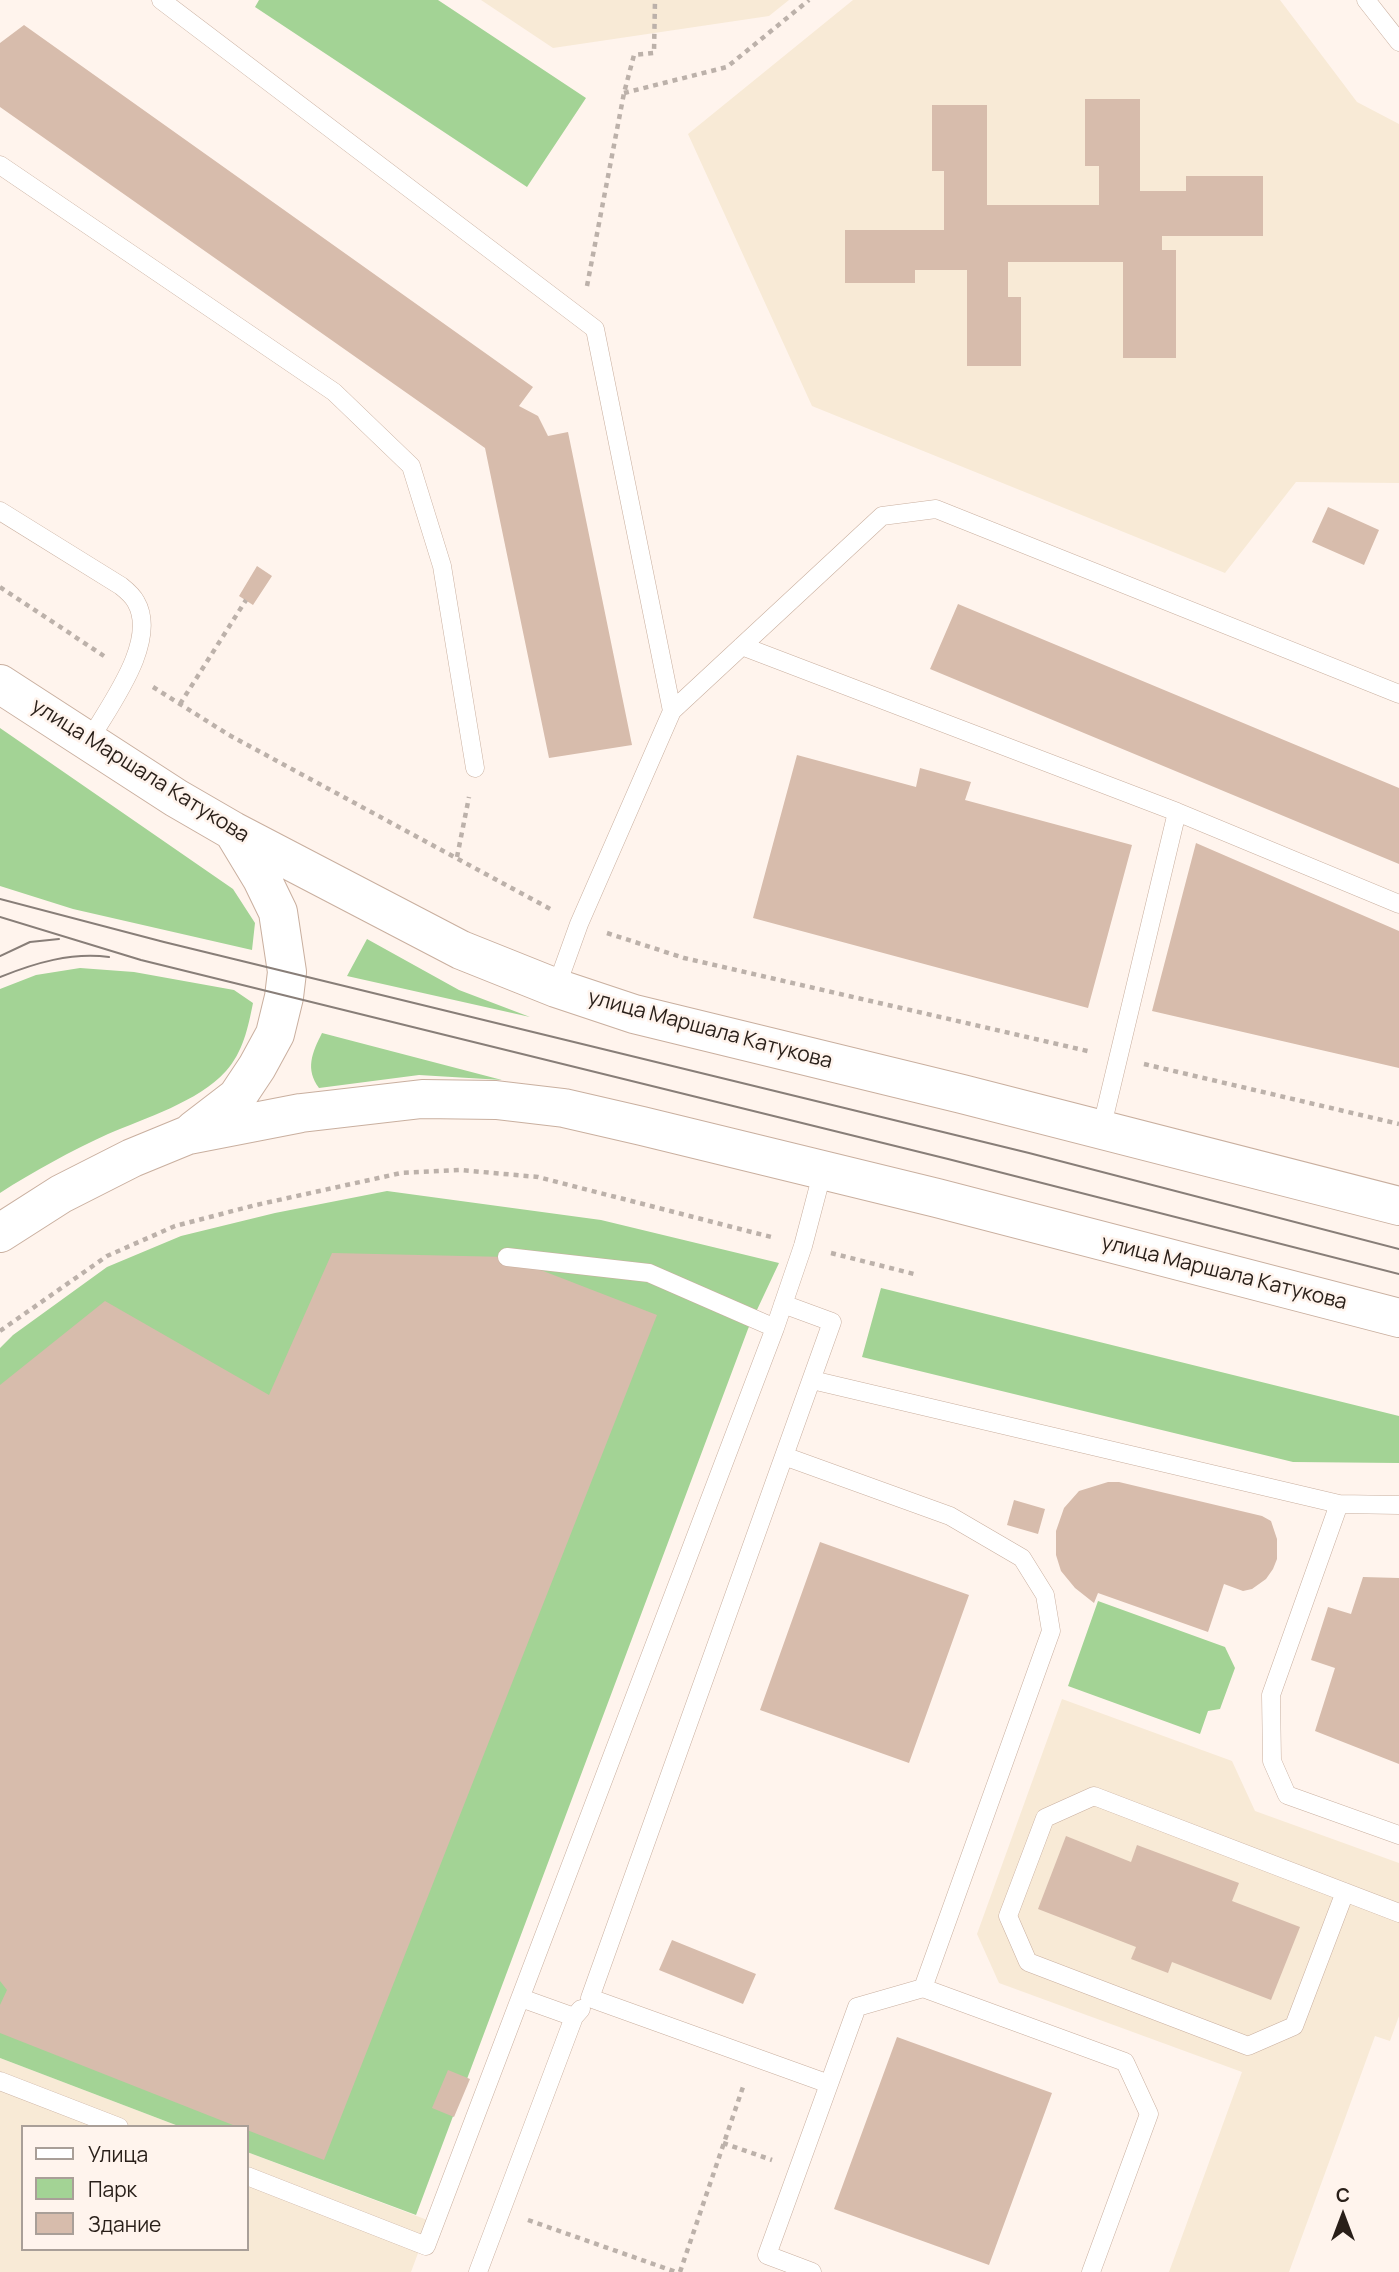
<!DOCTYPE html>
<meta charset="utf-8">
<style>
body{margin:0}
#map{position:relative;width:1399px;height:2272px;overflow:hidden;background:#fff4ed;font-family:Manrope,sans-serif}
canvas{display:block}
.legend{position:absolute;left:21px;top:2125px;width:228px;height:126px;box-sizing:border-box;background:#fff4ed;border:2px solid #a99f98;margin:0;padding:9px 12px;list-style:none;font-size:21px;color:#291f19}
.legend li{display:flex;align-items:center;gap:14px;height:35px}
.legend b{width:35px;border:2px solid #a99f98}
.north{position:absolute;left:1308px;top:2181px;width:70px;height:70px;-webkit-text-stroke:5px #fff4ed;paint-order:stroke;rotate:0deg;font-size:19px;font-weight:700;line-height:28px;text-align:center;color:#291f19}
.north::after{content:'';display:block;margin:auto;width:24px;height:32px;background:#291f19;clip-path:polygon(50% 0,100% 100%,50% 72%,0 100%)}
</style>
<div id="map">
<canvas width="1399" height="2272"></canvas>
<ul class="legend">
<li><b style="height:9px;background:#fff"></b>Улица</li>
<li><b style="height:19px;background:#a3d395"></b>Парк</li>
<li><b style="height:19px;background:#d7bcac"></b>Здание</li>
</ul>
<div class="north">С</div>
</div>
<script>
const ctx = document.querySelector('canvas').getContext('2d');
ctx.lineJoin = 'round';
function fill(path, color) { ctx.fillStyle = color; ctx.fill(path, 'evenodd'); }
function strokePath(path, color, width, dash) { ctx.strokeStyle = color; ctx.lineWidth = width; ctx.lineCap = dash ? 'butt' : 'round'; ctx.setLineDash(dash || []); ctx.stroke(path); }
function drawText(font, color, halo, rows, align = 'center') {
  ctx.font = font + ' Manrope,sans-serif'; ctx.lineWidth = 5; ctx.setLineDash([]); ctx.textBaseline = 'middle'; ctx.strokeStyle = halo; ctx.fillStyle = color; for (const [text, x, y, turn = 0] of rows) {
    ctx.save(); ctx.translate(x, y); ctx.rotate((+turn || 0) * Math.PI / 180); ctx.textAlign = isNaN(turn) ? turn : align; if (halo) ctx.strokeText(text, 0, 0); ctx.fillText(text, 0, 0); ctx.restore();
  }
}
const education = new Path2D(`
 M481,0H789L769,16L553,48Z
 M853,0H1280L1357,102L1399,124V483L1296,482L1225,573L812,406L688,134Z
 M1062,1699L1232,1761L1255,1811L1399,1863V2016L1390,2041L1375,2036L1289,2272H1169L1242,2072L999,1983L977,1934Z
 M0,2058L181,2127H23V2249H247V2152L430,2221L411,2272H0Z`);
const green = new Path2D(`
 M259,0H438L586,98L527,187L255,7Z
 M0,728L233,889L255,923L252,950L73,909L0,886Z
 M367,939L459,990L530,1017L347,976Z
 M80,968L134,972L234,990L253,1003C248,1028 243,1052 226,1071C198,1102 145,1118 108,1134C71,1151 34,1171 0,1193V989L36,975Z
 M322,1033L502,1080L419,1075L319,1088C305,1069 312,1053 322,1033Z
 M387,1191L601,1220L779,1263L748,1329L416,2215L247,2152V2127H181L0,2058V1348L13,1335L107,1267L181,1236L275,1213Z
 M881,1288L1399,1416V1463L1293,1462L862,1357Z
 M1098,1601L1225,1647L1235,1668L1220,1709L1208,1711L1200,1734L1068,1686Z`);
const building = new Path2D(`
 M24,25L533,387L519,406L538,416L548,436L568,432L632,745L549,758L485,448L0,107V43Z
 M1085,99H1140V191H1186V176H1263V236H1162V250H1176V358H1123V262H1008V297H1021V366H967V270H915V283H845V230H944V171H932V105H987V205H1099V166H1085Z
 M1328,507L1379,530L1364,565L1312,542Z
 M257,566L272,576L253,605L239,596Z
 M958,604L1399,788V864L930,669Z
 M797,755L916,787L920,768L971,782L965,800L1132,845L1088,1008L753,918Z
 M1196,843L1399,931V1068L1152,1011Z
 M332,1253L507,1257L657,1315L324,2160L247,2130V2127H238L0,2033V2005L7,1990L0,1981V1385L105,1301L269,1395Z
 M1108,1482H1119L1262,1516L1271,1521L1277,1539V1559L1273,1569L1266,1579L1252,1589L1243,1591L1224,1584L1208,1632L1098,1593L1094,1603L1075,1588L1061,1571L1056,1555V1531L1064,1508L1079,1491Z
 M1014,1500L1045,1509L1038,1534L1007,1525Z
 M820,1542L969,1595L909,1763L760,1710Z
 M1363,1577L1399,1578V1764L1315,1731L1335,1668L1311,1660L1328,1607L1351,1614Z
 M1066,1836L1131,1862L1137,1845L1239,1883L1232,1901L1300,1927L1271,2000L1172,1962L1168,1973L1131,1959L1136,1947L1038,1909Z
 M672,1940L756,1974L743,2004L659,1970Z
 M897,2037L1052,2093L989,2265L834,2209Z
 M448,2070L470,2079L454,2117L432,2108Z`);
const path = new Path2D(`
 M624,93L727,67L809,0
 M587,286L624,93L634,55L654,53L655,0
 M0,587L104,656
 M153,687L229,735L554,911
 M180,704L246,600
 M457,857L469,797
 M607,933L684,958L1092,1052
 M1144,1064L1399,1124
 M831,1253L918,1275
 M0,1331L107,1256L175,1226L256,1205L401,1173L460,1170L538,1177L775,1238
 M723,2143L772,2160
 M528,2220L676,2272
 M680,2272L744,2084`);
const lane = new Path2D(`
 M161,0L595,329L672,711
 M1366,0L1399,42
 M0,165L334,392L411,466L442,566L475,768
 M0,511L121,586C126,590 133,596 136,602C159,642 108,707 89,741
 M742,646L1177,812L1399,904
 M556,988L579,924L672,711L882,516L936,509L1399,694
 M1101,1130L1177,812
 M507,1257L649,1273L775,1328
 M783,1304L832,1322L590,1998L829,2084
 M812,1380L1339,1504L1399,1505
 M784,1456L950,1516L1022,1558L1045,1595L1051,1631L923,1988
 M1339,1504L1271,1695L1272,1761L1287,1795L1399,1835
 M1345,1892L1294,2026L1248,2046L1028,1962L1008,1916L1045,1818L1094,1796L1399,1913
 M521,1998L574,2017L581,2009
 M0,2081L119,2127
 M247,2176L426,2246L775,1328L803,1246L823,1170
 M478,2272L574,2017
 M812,2272L767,2255L857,2007L923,1988L1125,2062L1149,2114L1091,2272`);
const secondary = new Path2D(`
 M0,684L176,798L233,831L461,950L556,988L634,1014L962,1094L1399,1206
 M194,1130L237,1097L257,1067L275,1034L284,997L287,972L278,912L262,879L233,831
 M0,1233L61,1194L132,1158L188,1135L301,1113L422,1099L496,1100L564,1108L642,1126L937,1198L1399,1318`);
const tram = new Path2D(`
 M0,899L164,942L1029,1153L1399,1249
 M0,917L141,960L948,1159L1399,1274
 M0,956L30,942L59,939
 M0,977C35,963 71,952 109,957`);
const streetNames = [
 ["улица Маршала Катукова",140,771,32],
 ["улица Маршала Катукова",710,1030,15],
 ["улица Маршала Катукова",1224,1273,14]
];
fill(education, '#f8ead6');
fill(green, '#a3d395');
fill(building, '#d7bcac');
strokePath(lane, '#c9af9f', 19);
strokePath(secondary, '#c9af9f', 40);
strokePath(path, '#bcb1aa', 4.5, [5, 5]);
strokePath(lane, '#fff', 18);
strokePath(secondary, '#fff', 38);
strokePath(tram, '#887e78', 2);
drawText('21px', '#291f19', '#fff4ed', streetNames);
</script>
